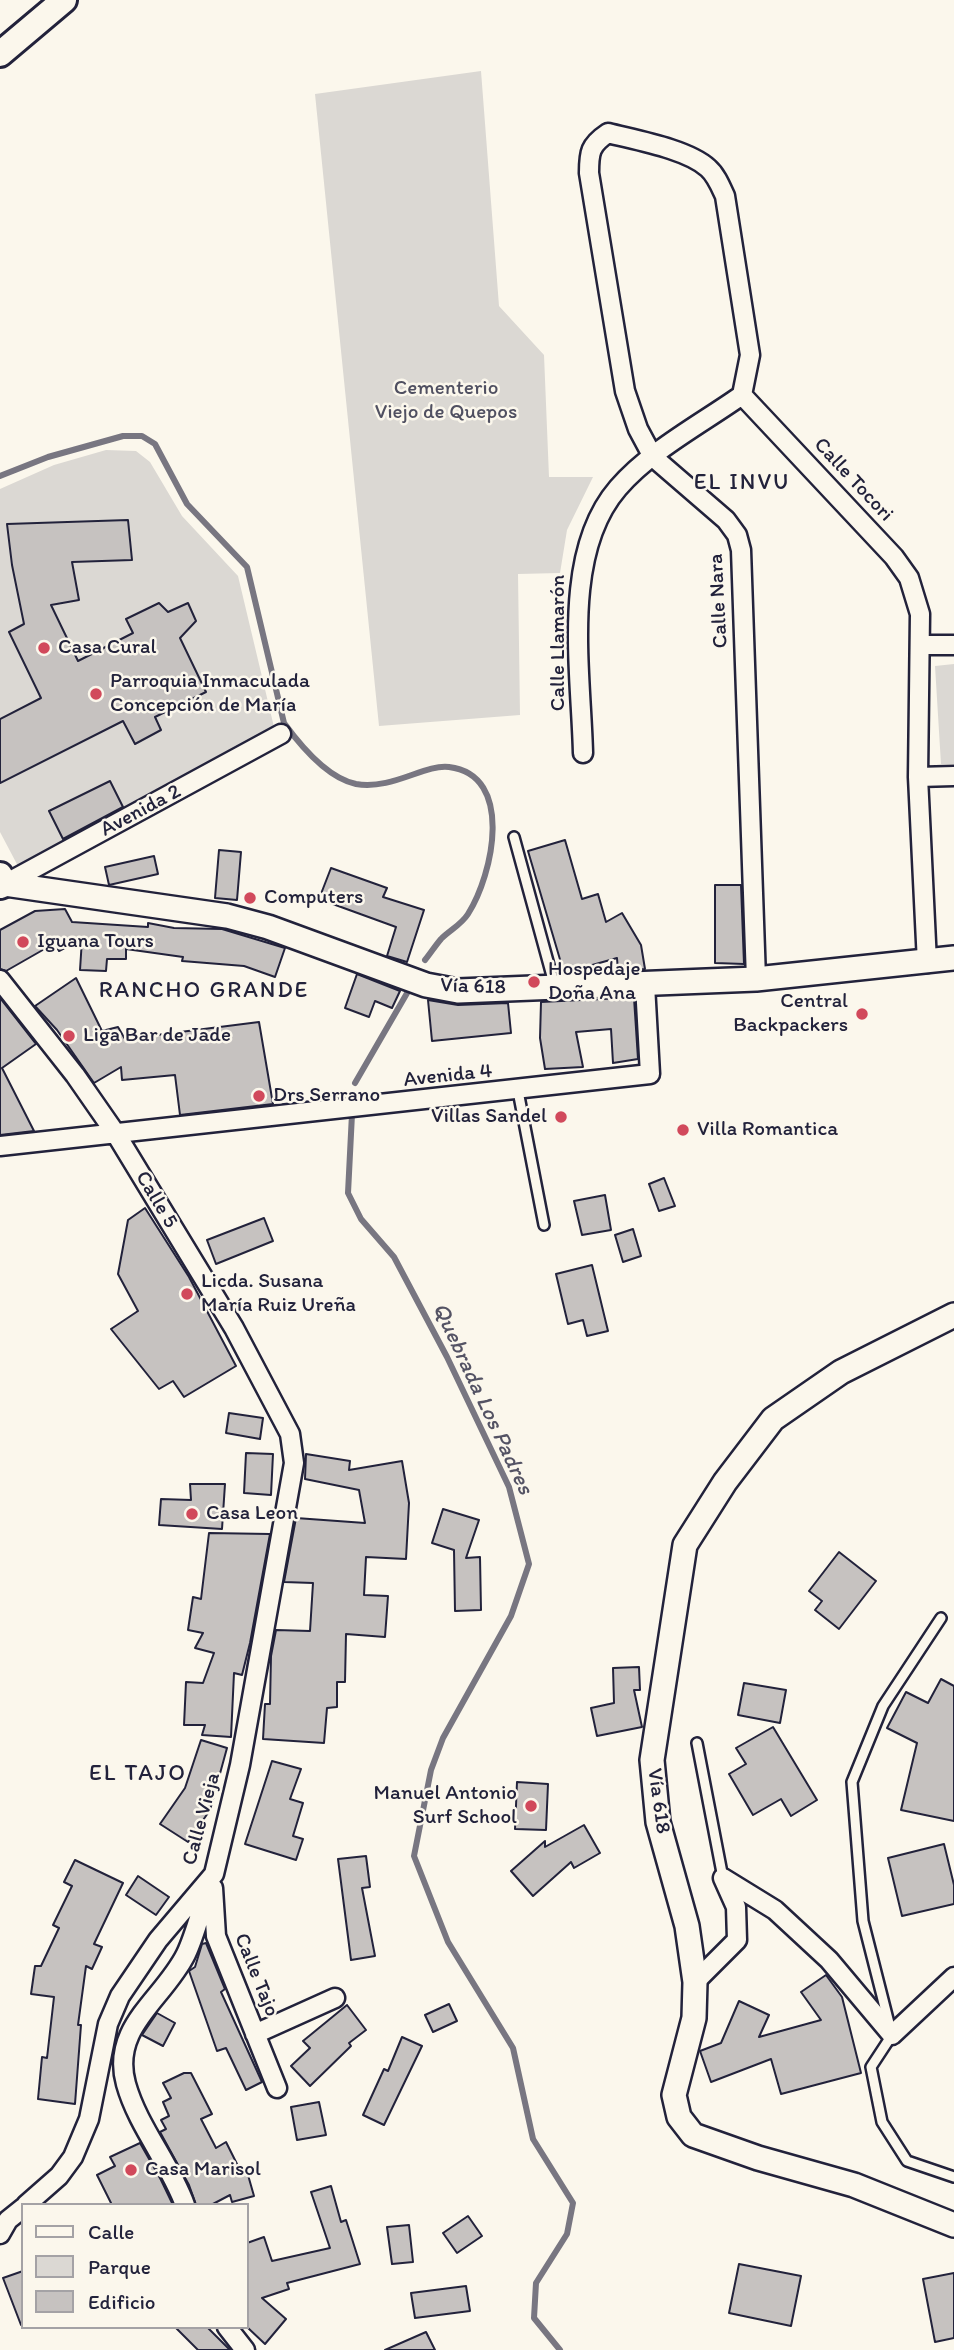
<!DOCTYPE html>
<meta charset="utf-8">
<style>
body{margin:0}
#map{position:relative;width:954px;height:2350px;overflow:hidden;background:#fbf7ec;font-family:Itim,sans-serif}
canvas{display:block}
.legend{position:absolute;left:21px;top:2203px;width:228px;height:126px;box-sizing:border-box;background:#fbf7ec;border:2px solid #a4a2a5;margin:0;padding:9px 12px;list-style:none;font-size:21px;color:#22223b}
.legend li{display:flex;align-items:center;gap:14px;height:35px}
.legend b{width:35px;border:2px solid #a4a2a5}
</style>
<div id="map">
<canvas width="954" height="2350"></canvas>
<ul class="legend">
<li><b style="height:9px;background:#fbf7ec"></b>Calle</li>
<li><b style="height:19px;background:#dbd8d3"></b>Parque</li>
<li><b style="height:19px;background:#c6c2c0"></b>Edificio</li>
</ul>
</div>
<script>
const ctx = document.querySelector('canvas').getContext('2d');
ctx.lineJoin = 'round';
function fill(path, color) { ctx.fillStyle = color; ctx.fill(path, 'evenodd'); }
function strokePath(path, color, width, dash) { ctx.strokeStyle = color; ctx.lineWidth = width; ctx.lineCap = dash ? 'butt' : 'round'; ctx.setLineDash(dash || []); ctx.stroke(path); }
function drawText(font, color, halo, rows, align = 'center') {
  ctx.font = font + ' Itim,sans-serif'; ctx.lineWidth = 5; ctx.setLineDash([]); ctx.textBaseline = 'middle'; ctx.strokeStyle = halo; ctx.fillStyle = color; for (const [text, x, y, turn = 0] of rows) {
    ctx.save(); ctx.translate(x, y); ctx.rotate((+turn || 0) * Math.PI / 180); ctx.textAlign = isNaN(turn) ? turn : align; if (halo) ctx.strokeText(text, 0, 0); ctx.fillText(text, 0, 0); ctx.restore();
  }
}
const green = new Path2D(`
 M481,71L499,306L544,355L549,477H593L567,530L560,573L518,574L520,715L379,726L315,94Z
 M106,450L136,451L150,462L182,516L238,576L274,727L19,868L0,832V783L123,721L135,744L161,730L116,642L96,670L0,719V489L54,465Z
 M954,664V764H941L935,666Z`);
const stream = new Path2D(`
 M0,476L48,457L123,436H142L155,444L187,504L247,567L284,723C300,745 327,778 356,784C393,790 424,764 449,767C515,775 493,875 468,914C461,925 450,930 441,939C435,946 430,954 425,960
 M355,1083L410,988
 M352,1114L348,1193L361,1219L394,1257L447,1357L509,1487L529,1564L511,1616L443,1738L431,1770L414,1856L448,1942L513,2048L533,2139L573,2203L567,2234L536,2283L534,2318L560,2350`);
const building = new Path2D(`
 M128,520L132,560L72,562L79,600L51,605L78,661L133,633L126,619L159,603L168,612L188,603L196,621L180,638L206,692L155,717L161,730L135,744L123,721L0,783V719L41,698L9,632L24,624L12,565L7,524Z
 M110,781L123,807L63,839L49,811Z
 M565,840L582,899L598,894L606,922L622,913L641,945L645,969L618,971L617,958L564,973L528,851Z
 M219,850L241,852L237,900L215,898Z
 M154,856L158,874L109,885L105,867Z
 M331,868L387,888L383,897L424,910L407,962L387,956L396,927L319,899Z
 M715,885H741L744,964L715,963Z
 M65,909L72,922L148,927V923L174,928L222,929L285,948L275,977L244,966L182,961L183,957L126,949V959H107L106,971L80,970L82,939L59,951L55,943L6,971L0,969V930L35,911Z
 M357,974L400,991L392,1008L375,1001L369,1017L345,1008Z
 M76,978L102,1031L118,1027L125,1039L259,1022L273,1104L180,1115L175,1075L122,1080L121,1067L94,1083L57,1030L35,1006Z
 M0,998L36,1044L2,1068L34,1131L0,1135Z
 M622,998H634L638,1059L613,1063L611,1029L576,1032L583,1067L545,1069L540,1038L541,1002Z
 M428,1000L458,1005L508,1003L511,1033L432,1041Z
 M664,1178L675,1206L659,1211L649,1184Z
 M605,1195L611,1230L582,1235L574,1201Z
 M145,1208L189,1277L236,1366L184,1397L173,1381L159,1389L111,1329L138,1311L118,1274L128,1220Z
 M264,1218L273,1241L216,1264L207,1240Z
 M633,1229L641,1256L623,1262L615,1235Z
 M592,1265L608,1331L587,1336L583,1320L568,1324L556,1274Z
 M229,1413L263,1418L260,1439L226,1433Z
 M246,1453L273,1454L271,1495L244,1493Z
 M306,1454L350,1461L349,1470L402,1461L409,1503L406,1559L366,1557L364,1595L388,1596L385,1637L346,1634L345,1682H337V1707L327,1708L324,1743L263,1739L265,1704H270L271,1656L276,1630L310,1631L313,1583L284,1582L296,1518L365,1523L359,1490L305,1479Z
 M190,1484H225L222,1529L159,1525L161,1499L191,1500Z
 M443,1509L479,1520L466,1558L480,1557L481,1610L455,1611L454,1550L432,1543Z
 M209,1533L270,1534L250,1643L242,1675L234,1673L231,1737L202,1735L205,1725H184L186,1682L203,1683L214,1653L195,1648L203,1633L188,1630L193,1597L201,1599Z
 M839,1552L876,1581L839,1629L815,1610L822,1601L809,1591Z
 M639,1667L640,1690H634L642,1727L597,1736L591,1708L614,1703L613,1668Z
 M941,1679L954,1686V1821L901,1810L917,1743L887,1728L906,1692L928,1703Z
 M744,1683L786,1690L780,1723L738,1715Z
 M773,1727L817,1800L791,1816L781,1799L753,1815L729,1774L746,1764L736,1748Z
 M201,1740L227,1748L210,1810L188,1842L160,1824L185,1788Z
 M272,1761L301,1769L290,1799L303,1803L293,1836L303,1839L296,1860L245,1844Z
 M517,1782L548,1784L546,1830L515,1829Z
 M584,1825L600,1853L574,1868L571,1862L533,1896L511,1871L545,1841V1847Z
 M944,1844L954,1885V1904L902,1916L888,1858Z
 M366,1856L370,1887L362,1888L375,1956L351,1960L338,1859Z
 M75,1860L123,1883L94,1944L102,1947L92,1969L86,1966L78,2025H81L75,2104L38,2099L42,2057L47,2058L54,1997L31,1994L35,1966H41L59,1928L53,1925L72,1886L64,1882Z
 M138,1876L169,1897L156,1915L126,1895Z
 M206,1943L225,1989L221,1992L262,2082L246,2090L226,2048L217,2051L189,1971L195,1967L202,1944Z
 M826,1975L842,1997L861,2073L781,2094L771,2059L711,2082L700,2051L721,2043L739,2001L769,2015L759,2037L821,2020L801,1992Z
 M449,2004L457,2021L433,2032L425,2015Z
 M347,2005L366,2030L349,2043L351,2046L310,2086L291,2066L310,2048L303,2041Z
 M157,2013L175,2023L163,2046L142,2035Z
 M402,2037L422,2046L384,2125L363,2115L384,2069L388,2071Z
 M184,2073H191L212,2114L201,2119L216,2148L226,2142L238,2166L248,2175L254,2196L232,2202L230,2195L211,2205H196L189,2185L160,2132L166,2129L161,2120L169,2116L163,2102L171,2098L163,2083Z
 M319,2102L326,2135L297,2140L291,2107Z
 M140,2143L161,2180L173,2205H112L97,2175L115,2166L110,2157Z
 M331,2186L341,2222L346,2220L360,2264L287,2283L289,2289L262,2298L286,2319L265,2344L247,2327V2243L264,2237L272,2261L330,2248L311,2192Z
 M468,2216L482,2236L457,2253L443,2233Z
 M409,2225L413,2262L392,2264L387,2227Z
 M739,2264L801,2276L791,2326L729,2313Z
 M23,2271V2325H21L3,2278Z
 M954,2273V2338L935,2342L923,2279Z
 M466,2286L470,2311L415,2318L411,2293Z
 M175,2327H207L230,2350H198Z
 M426,2332L435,2350H385Z`);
const service = new Path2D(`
 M514,837L555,987
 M518,1091L544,1225
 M941,1618L883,1706L852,1782L863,1921L892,2035L871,2067L882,2122L907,2161L954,2177
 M697,1743L723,1878`);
const minor = new Path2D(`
 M921,645H954
 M583,753C581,671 561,554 618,488C651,450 701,424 742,395
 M918,777L954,776
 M5,884L281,734
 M756,979L741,550L737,535L726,520L653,457L638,429L625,391L589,173C589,152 590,145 608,133C635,140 687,149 708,168C716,175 720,185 725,196L750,355L742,395L894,557L909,578L920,614L918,777L927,963
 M0,980L75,1075L116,1134L234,1328L290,1434L294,1463L240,1765L214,1874L158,1940L120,1996L108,2024L89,2119L73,2157L59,2176L26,2205
 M0,1146L650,1074L645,985
 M213,1888L216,1936L277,2088
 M695,1982L737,1940L736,1907L723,1878L775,1910L829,1960L892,2035L954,1977
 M255,2034L335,1998
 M185,2205C170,2163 138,2127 126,2084C110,2027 164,1999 186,1954C195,1935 200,1913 207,1893
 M0,2234L8,2220L23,2208
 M227,2327L245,2350`);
const tertiary = new Path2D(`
 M5,884L227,916L268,927L426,985L458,991L756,979L954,958
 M954,1315L841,1372L773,1419L725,1482L685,1545L652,1760L658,1822L687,1926L695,1982L694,2018L674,2095L679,2117L693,2135L758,2158L854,2185L954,2225`);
const secondary = new Path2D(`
 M0,54L64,0
 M0,875L5,884L0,886`);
const markers = [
 [44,648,7,"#d1495b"],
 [96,694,7,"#d1495b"],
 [250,898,7,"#d1495b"],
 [23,942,7,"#d1495b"],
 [534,982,7,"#d1495b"],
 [862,1014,7,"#d1495b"],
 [69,1036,7,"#d1495b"],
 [259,1096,7,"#d1495b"],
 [561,1117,7,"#d1495b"],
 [683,1130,7,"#d1495b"],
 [187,1294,7,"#d1495b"],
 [192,1514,7,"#d1495b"],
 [531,1806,7,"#d1495b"],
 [131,2170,7,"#d1495b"]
];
const parkNames = [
 ["Cementerio",446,389],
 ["Viejo de Quepos",446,413]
];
const streetNames = [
 ["Calle Tocori",853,480,47],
 ["Calle Nara",719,601,-93],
 ["Calle Llamarón",559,643,-90],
 ["Avenida 2",141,811,-28],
 ["Vía 618",473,987,2],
 ["Avenida 4",448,1076,-6],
 ["Calle 5",156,1200,59],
 ["Vía 618",658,1801,82],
 ["Calle Vieja",202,1819,-75],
 ["Calle Tajo",256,1975,68]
];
const poiNames = [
 ["Casa Cural",58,648],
 ["Parroquia Inmaculada",110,682],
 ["Concepción de María",110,706],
 ["Computers",264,898],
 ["Iguana Tours",37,942],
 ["Hospedaje",548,970],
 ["Doña Ana",548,994],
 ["Central",848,1002,"right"],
 ["Backpackers",848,1026,"right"],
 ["Liga Bar de Jade",83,1036],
 ["Drs Serrano",273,1096],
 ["Villas Sandel",547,1117,"right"],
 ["Villa Romantica",697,1130],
 ["Licda. Susana",201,1282],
 ["María Ruiz Ureña",201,1306],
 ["Casa Leon",206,1514],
 ["Manuel Antonio",517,1794,"right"],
 ["Surf School",517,1818,"right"],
 ["Casa Marisol",145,2170]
];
const neighbourhoodNames = [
 ["EL INVU",742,483],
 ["RANCHO GRANDE",204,991],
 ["EL TAJO",138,1774]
];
const waterNames = [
 ["Quebrada Los Padres",482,1399,65]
];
fill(green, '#dbd8d3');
strokePath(stream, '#787681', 6);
fill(building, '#c6c2c0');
strokePath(building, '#22223b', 2);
strokePath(service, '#22223b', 14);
strokePath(minor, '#22223b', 23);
strokePath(tertiary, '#22223b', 28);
strokePath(secondary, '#22223b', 30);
strokePath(service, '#fbf7ec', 9);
strokePath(minor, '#fbf7ec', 18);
strokePath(tertiary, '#fbf7ec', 23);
strokePath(secondary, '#fbf7ec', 24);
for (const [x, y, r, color] of markers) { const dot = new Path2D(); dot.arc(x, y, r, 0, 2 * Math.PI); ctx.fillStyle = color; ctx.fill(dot); strokePath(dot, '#fbf7ec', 2.5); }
drawText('21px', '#505061', '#fbf7ec', parkNames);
drawText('21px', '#22223b', '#fbf7ec', streetNames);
drawText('21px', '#22223b', '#fbf7ec', poiNames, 'left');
ctx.letterSpacing = '2px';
drawText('23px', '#22223b', '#fbf7ec', neighbourhoodNames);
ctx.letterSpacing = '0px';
drawText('italic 23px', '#545364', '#fbf7ec', waterNames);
</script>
